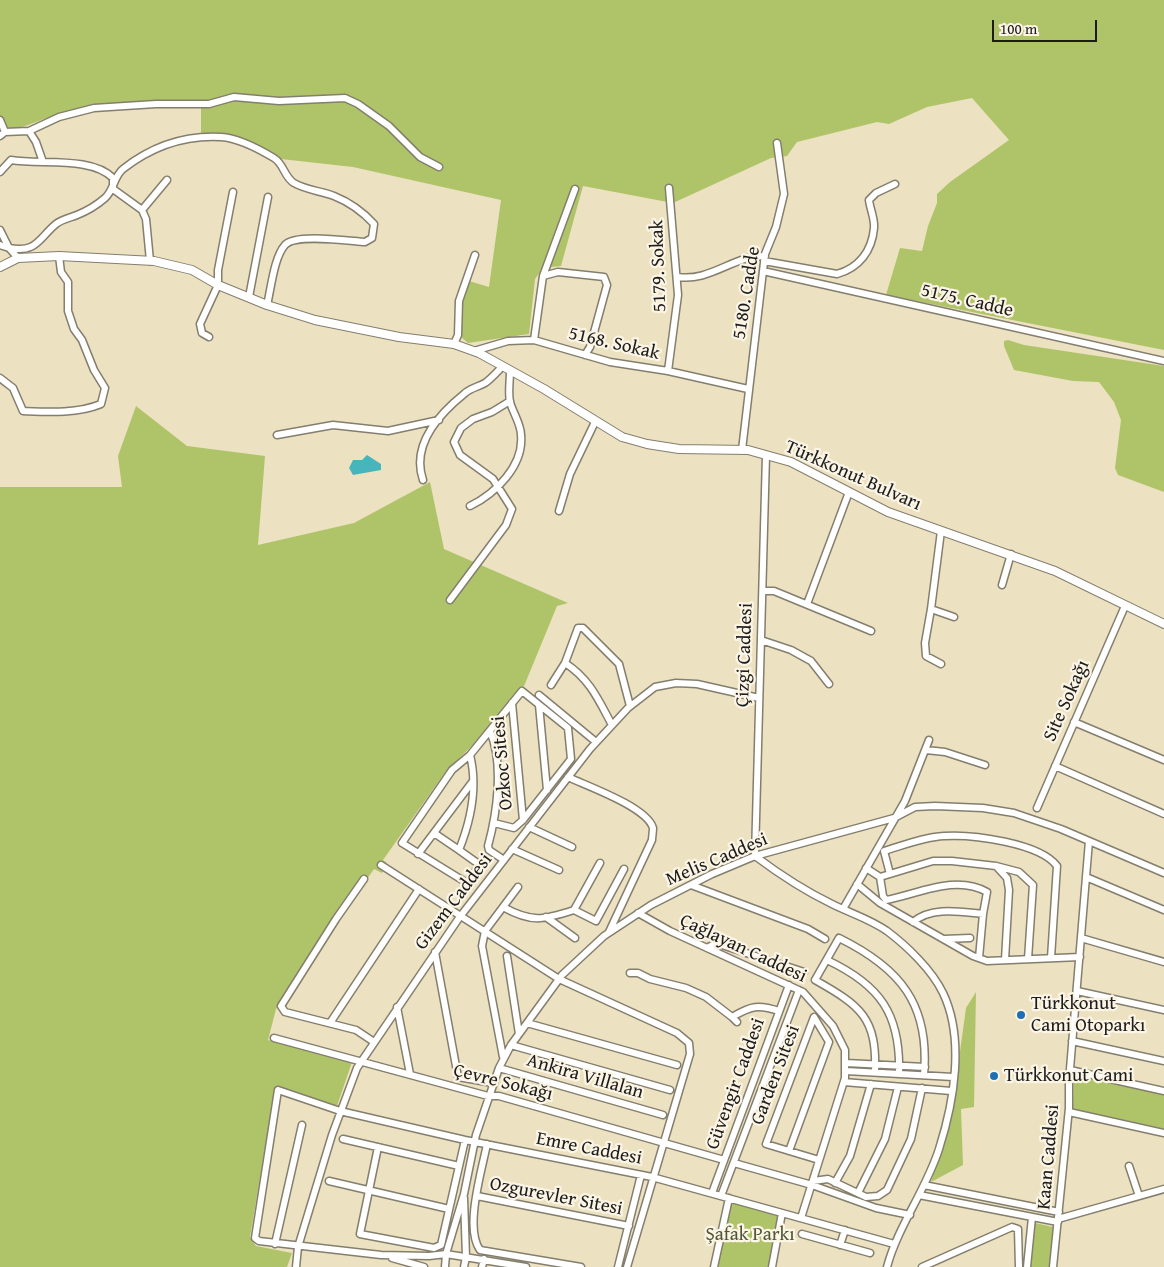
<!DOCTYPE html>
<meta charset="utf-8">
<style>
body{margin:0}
#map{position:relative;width:1164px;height:1267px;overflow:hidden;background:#ece1c0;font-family:"Gentium Book Plus",serif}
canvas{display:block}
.scale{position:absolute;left:992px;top:20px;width:105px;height:22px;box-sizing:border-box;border:2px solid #1c1c1c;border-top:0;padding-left:6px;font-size:15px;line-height:18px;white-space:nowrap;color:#1c1c1c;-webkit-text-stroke:4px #fcf5e5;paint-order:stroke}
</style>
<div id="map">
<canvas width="1164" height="1267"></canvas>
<div class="scale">100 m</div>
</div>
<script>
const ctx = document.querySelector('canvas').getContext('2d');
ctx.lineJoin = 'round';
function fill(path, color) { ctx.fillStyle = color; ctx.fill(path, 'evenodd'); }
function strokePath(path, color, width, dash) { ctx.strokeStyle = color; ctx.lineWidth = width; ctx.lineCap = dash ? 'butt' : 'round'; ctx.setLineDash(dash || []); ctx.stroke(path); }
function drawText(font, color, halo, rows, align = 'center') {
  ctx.font = font + ' "Gentium Book Plus",serif'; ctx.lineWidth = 4.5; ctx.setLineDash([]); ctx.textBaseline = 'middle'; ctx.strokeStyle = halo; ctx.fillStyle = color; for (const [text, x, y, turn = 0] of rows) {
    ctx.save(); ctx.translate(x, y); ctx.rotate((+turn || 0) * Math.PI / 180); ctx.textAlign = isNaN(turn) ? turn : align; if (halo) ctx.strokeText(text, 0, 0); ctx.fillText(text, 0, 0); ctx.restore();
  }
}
const green = new Path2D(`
 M0,0H1164V350L886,295L900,248L922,251L928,226L937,203V194L950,182L1009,140L972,98L927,107L889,124L877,122L797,142L787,156L771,158L673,203L583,186L561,266L543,268L535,279L529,334L468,343L461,337L463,299L469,281L489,287L501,200L353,167L281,159L241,139L201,137V102C153,101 104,100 58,114C39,120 20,129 0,134Z
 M1008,340L1024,345L1164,366V492L1118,475L1115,468L1121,420L1114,402L1099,382L1073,381L1014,370L1004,346V341Z
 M136,406L187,446L265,456L258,545L354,523L430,482L444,549L568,603L557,606L522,691L484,734L446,771L383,860L387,863L382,873L374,869L276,1009L268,1040L352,1062L337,1106L275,1088L250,1237L256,1246L292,1253L287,1267H0V487H122L118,456Z
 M976,992L974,1107L961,1109L963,1165L931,1182L951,1117L966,1008Z
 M1074,1075L1164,1095V1131L1073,1110Z
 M731,1202L779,1215L768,1267H718Z
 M1035,1223L1053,1227L1050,1267H1031Z`);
const water = new Path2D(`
 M367,455L381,464V470L353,475L349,468L353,460H362Z`);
const minor = new Path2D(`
 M0,120L5,132
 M29,131L59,117L94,108L156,104H209L234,97L279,101L345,98L358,104L389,126L420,157L439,167
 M0,136L5,132L29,131L36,142L43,162
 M0,172L11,160C41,165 91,156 113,178V189L142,210L146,219L150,261
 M142,210L167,180
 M0,230L9,248C37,253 38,239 56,224C62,219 70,218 77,215C87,211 97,205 105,198C114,190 114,176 123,169C151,147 185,135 221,137C238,138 259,149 274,158C284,164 284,177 294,183C306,190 321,191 334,196C349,202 363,212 374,224L372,238L365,242C349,241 295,233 285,245C274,257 271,289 267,305
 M0,245L9,248L18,258
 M764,261L837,274C859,268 872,251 874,228C875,219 870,209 869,200L876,193L895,184
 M763,271L1164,361
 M543,276L575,189
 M678,277C710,282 734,255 765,256
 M249,297L268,197
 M209,337L202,333L200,324L218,285V270L233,192
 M534,340L543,276L558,272L604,277L607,285L590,347L585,355
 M454,344L458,335L459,301L475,255
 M474,351L508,341L534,340L610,362L668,371L748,389
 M668,371L678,295L669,188
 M0,378L13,388L23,411C47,412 77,414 101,404L105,388L94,370L82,340L74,329L68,311V282L61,272L59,256
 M277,435L333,425L388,431L439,420
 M742,450L765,254L776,227L784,194L777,143
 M423,480C411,445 438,415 464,394C470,388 478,387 485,383C491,379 497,372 502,367
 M470,506C495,494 524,466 521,435C521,424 513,413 510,402C508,393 510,381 510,371
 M559,511L570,474L595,422
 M941,531L931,609L954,617
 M1002,585L1011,554
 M763,591H774L871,631
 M450,600L506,525L512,509L493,479L460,455L454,442L461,428L473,419L492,412L510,401
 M807,604L849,492
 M931,609L925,643L926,656L941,664
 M761,640L791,650L811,661L829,684
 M565,663C590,679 599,701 612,725
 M551,685L565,663L578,628H583L619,664L630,706
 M539,695L596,742
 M512,703L523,820
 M539,705L547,790
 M1074,722L1164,760
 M490,731C504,764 497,813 488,846L489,850L504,860
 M926,750L945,752L985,765
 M470,755L452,770L402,843L467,883L480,865L459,850C471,820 478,787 470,755L522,691L568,728L571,759L523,820L514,828L494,823
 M1055,766L1164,814
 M568,777C587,786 647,807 653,828C653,832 652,837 652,840L609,932
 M1037,808L1125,606
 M529,827L572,847
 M434,833L459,850
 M512,849L559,870
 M418,854L473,781
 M755,856C779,874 805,891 832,904C850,913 870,919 887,931C907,946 932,970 943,993C965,1039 954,1102 939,1149C926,1190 898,1226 887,1267
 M755,856L766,455
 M381,865L559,979L677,1033L689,1043L690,1054L627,1267
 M996,866L1007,878L1009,890L1005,960
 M866,868L880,877L933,861H952L996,866L1019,872L1033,885L1028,959
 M890,874L884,851C904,845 924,837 944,836C972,834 1040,843 1057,866L1051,958
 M880,877L883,896L886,900C918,894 956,874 987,892L983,914C961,912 932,906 913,922
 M1086,877L1164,910
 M364,879L336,919L281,1006L285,1012L356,1030L374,1042
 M857,884L880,903L973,956L987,961L1080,957
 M691,885L808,929L825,939
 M503,907C532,923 543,920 574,910L600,863
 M843,909L905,801L929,740
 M574,910L596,921L624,869
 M638,913L670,931L803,992L833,1026L845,1050V1078L801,1218
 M546,917L575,938
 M1081,938L1164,962
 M944,939L970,938
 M707,948L716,943L804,972
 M435,952L458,1077L493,1083
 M507,956L519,1034
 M979,958L983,914
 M827,960C880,985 901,1014 899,1074
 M630,973H638L650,979L686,988L706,997L732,1017C751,1006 758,1004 779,1011
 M1077,991L1164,1010
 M397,1007L410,1074
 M732,1017L737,1022
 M330,1023L419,889
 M527,1023L677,1065
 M274,1038L488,1096H499L724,1160
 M1072,1041L1164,1061
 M511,1045L670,1090
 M503,1057L482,946L485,931L518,887
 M846,1063L925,1067
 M499,1068L663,1115
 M1070,1070L1164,1091
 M846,1071L953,1077
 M875,1072C877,1018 861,1006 815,980L839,938C900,968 930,1004 924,1075
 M844,1082L951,1091
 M1069,1112L1164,1133
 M343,1139L459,1166
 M487,1144C482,1170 464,1228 480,1250L581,1267
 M378,1147L360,1234L434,1248L441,1245L465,1140
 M789,1151L829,1042L814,1017L766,1144L819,1160
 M734,1163L812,1185L876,1208L910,1215
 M1129,1166L1139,1196
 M329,1181L449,1209
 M813,1181L828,1179L866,1197L878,1196L887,1190L911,1139L922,1088
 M835,1183L850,1156L871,1084
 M924,1185L1059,1212
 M712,1193L789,985
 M858,1193L885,1139L898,1087
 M919,1195L1058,1222
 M477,1196L629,1226
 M721,1196L799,990
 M1058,1219L1164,1189
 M802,1234L870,1253
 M275,1244L302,1125
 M840,1245L845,1230
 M392,1258L424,1267
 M296,1267L298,1247L332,1135L357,1068L459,918L590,749L628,708L655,687L676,683L697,684L759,698
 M445,1267L446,1254L464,1194L476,1135L499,1068L511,1045L562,975L604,936L651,905L712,874L755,856L894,818L915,807L935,806L983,808L1014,813L1061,829L1164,873
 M464,1267L466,1257L464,1198
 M482,1267L484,1259
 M526,1267L446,1254L429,1256L381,1255L259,1241L255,1238L278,1090L340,1111L465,1140L652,1177L894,1244
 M618,1267L641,1175
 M714,1267L729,1198
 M772,1267L782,1213
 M922,1267L1012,1227L1018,1229L1019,1267
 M1027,1267L1032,1217
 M1053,1267L1069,1108V1081L1089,841`);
const tertiary = new Path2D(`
 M0,267L18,258L59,256L154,261L192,270L218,285L267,305L315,320L399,337L454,344L479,353L544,389L622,437L647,444L679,449L748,450L791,462L888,512L1055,571L1164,624`);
const markers = [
 [1021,1015,5,"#1f6fb2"],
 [994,1076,5,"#1f6fb2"]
];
const streetNames = [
 ["5179. Sokak",659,266,-92],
 ["5180. Cadde",747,293,-81],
 ["5175. Cadde",967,301,13],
 ["5168. Sokak",614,344,13],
 ["Türkkonut Bulvarı",853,476,24],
 ["Çizgi Caddesi",745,655,-88],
 ["Site Sokağı",1067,701,-66],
 ["Ozkoc Sitesi",503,763,-95],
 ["Melis Caddesi",717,860,-23],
 ["Gizem Caddesi",454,902,-53],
 ["Çağlayan Caddesi",743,949,25],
 ["Garden Sitesi",776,1075,-69],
 ["Ankira Villalan",585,1077,16],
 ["Çevre Sokağı",503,1083,14],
 ["Güvengir Caddesi",736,1084,-70],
 ["Emre Caddesi",589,1149,11],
 ["Kaan Caddesi",1049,1157,-85],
 ["Ozgurevler Sitesi",556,1197,11]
];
const poiNames = [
 ["Türkkonut",1031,1004],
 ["Cami Otoparkı",1031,1026],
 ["Türkkonut Cami",1004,1076]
];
const parkNames = [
 ["Şafak Parkı",750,1235]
];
fill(green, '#afc469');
fill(water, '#47b6bc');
strokePath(minor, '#847e6e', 9);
strokePath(tertiary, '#847e6e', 10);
strokePath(minor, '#fff', 6);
strokePath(tertiary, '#fff', 8);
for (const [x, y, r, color] of markers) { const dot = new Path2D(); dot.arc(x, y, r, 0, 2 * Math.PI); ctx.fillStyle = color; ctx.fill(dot); strokePath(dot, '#fcf5e5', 2); }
drawText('19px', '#1c1c1c', '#fcf5e5', streetNames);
drawText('19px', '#1c1c1c', '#fcf5e5', poiNames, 'left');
drawText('19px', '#4f5737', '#fcf5e5', parkNames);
</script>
